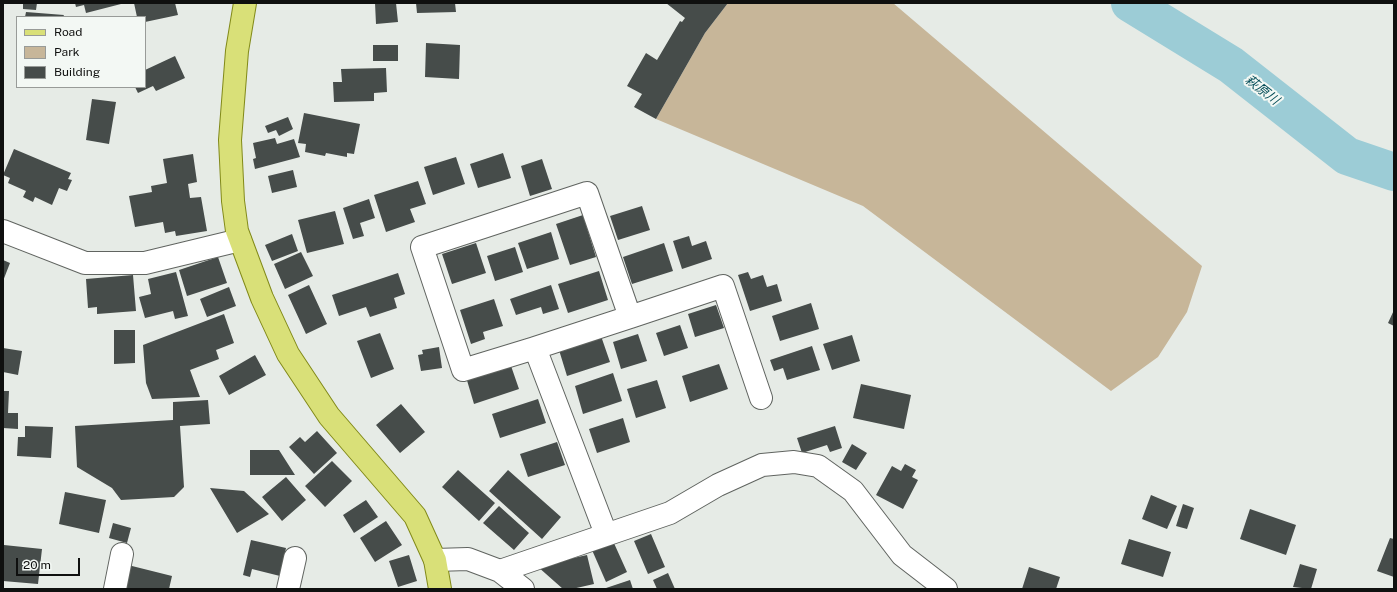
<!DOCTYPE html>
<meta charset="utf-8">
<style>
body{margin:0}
#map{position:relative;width:1397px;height:592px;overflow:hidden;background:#e6ebe6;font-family:"Public Sans",sans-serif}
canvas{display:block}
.frame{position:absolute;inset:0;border:4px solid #0f100f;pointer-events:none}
.legend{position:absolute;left:16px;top:16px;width:130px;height:72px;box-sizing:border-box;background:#f3f8f4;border:1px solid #989b98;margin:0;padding:5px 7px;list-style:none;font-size:12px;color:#0f100f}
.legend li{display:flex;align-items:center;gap:8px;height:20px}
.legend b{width:20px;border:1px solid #989b98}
.scale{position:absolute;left:16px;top:558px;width:64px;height:18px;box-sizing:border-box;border:2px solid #0f100f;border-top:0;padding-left:5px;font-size:12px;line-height:14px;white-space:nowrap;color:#0f100f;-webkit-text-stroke:3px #f3f8f4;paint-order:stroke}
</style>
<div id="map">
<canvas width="1397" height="592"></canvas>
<div class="frame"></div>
<ul class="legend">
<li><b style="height:5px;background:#d9e078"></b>Road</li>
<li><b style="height:11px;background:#c7b699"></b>Park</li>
<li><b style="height:11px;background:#464c4a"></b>Building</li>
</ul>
<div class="scale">20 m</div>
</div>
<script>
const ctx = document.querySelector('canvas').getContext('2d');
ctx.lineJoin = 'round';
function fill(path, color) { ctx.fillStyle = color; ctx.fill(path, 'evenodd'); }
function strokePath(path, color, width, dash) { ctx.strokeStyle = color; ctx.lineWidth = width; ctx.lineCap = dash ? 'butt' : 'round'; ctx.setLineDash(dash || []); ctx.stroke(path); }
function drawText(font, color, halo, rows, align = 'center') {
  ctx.font = font + ' "Public Sans","Noto Sans JP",sans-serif'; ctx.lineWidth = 4; ctx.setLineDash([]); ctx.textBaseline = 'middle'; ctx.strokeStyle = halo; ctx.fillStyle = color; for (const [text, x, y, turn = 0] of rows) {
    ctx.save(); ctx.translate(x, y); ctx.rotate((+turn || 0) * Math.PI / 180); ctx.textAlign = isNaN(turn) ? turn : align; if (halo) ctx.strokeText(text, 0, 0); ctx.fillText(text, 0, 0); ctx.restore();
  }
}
const green = new Path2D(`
 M728,3H893L1202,266L1187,312L1158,357L1111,391L863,206L656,119L705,33Z`);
const river = new Path2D(`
 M1130,3L1231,65L1347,156L1394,172`);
const building = new Path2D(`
 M23,3H37L36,10L23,9Z
 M75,3H121V4L86,13L84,5L76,7Z
 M134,3H175L178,15L145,22V17H137Z
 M375,3H396L398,22L376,24Z
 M416,3H455L456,12L417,13Z
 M666,3H728L705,33L656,119L634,107L642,94L627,86L646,53L657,60L680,21L682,22L685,18Z
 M26,12L64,15L63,17H25Z
 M426,43L460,45L459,79L425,77Z
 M373,45H398V61H373Z
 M175,56L185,78L156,91L153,86L138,93L135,87H145V70Z
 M386,68L387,92L374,93V101L334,102L333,82H342L341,69Z
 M92,99L116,102L109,144L86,140Z
 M304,113L360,124L354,154L347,153V157L326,153L325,156L305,152L306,144L298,143Z
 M288,117L293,129L279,136L276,130L268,133L265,126Z
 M275,138L277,144L294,139L300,157L255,169L253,159L256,158L253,143Z
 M14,149L71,173L68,179L72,180L67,191L59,188L52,205L35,197L33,202L23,197L26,191L8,183L10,178L3,175Z
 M503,153L511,178L478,188L470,164Z
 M193,154L197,182L188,184L190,198L201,197L207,231L176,236L175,231L165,233L163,222L135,227L129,196L152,192L151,186L167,183L163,159Z
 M456,157L465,184L433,195L424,167Z
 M542,159L552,189L530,196L521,166Z
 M293,170L297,187L272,193L268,176Z
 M418,181L426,204L410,209L415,222L386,232L374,195Z
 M369,199L375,218L360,223L364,236L353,239L343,208Z
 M642,206L650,230L618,240L610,216Z
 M335,211L344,244L307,253L298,220Z
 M583,215L596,257L570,265L556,224Z
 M551,232L559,259L527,269L518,243Z
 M292,234L298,251L272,261L265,245Z
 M689,236L692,246L706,241L712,259L682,269L673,241Z
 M476,243L486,273L452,284L442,254Z
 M664,243L673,271L632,284L623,257Z
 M515,247L523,272L495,281L487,256Z
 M301,252L313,276L285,289L274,264Z
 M218,257L227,283L187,296L179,270Z
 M3,260L10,263L3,281Z
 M599,271L608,300L568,313L558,284Z
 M176,272L188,316L175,319L173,311L145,318L139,297L151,294L148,279Z
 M748,272L751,279L763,275L767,287L777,284L782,301L750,311L738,275Z
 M398,273L405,294L394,298L397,308L370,317L366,307L339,316L332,295Z
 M133,275L136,311L97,314V307L88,308L86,279Z
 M309,285L327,324L306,334L288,295Z
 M551,285L559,309L543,314L541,307L516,315L510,299Z
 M229,287L236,306L207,317L200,299Z
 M494,299L503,326L483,332L485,339L471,344L460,310Z
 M811,303L819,329L780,341L772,316Z
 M716,305L724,328L695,337L688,314Z
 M1394,310V326L1388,323Z
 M224,314L234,343L216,350L219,359L190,370L200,397L152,399L146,383L143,345Z
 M680,325L688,348L664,356L656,333Z
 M114,330H135V363L114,364Z
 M380,333L394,369L371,378L357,341Z
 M638,334L647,361L621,369L613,342Z
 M852,335L860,361L832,370L823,344Z
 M601,336L610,362L567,376L559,350Z
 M812,346L820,370L787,380L783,368L774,371L770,360Z
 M439,347L442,368L421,371L418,355L423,354L422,350Z
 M3,348L22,351L18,375L3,372Z
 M255,355L266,375L229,395L219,376Z
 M510,363L519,389L474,404L466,377Z
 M719,364L728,389L690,402L682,376Z
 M613,373L622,401L583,414L575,386Z
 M657,380L666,408L636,418L627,389Z
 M861,384L911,395L904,429L853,418Z
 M3,391H9L8,413H18V429L3,428Z
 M538,399L546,423L500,438L492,414Z
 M208,400L210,424L180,426L184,487L174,497L121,500L112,488L77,467L75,426L173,420V402Z
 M401,404L425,432L400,453L376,425Z
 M623,418L630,442L597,453L589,429Z
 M25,426L53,427L51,458L17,456L18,437H25Z
 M835,426L842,448L830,452L827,445L802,453L797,438Z
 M317,431L337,453L314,474L289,447L300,437L305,442Z
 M557,442L565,465L528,477L520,454Z
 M852,444L867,453L856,470L842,462Z
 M250,450H279L295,475H250Z
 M332,461L352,481L325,507L305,486Z
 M905,464L916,470L912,477L918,480L903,509L876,495L892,466L901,471Z
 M458,470L495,503L479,521L442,487Z
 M508,470L561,517L542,539L489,491Z
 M286,477L306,500L282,521L262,497Z
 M210,488L244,491L269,514L237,533Z
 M65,492L106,500L99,533L59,524Z
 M1151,495L1177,506L1167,529L1142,519Z
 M366,500L378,517L354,533L343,515Z
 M1183,504L1194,508L1187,529L1176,526Z
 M499,506L529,533L514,550L483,523Z
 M1250,509L1296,525L1286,555L1240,539Z
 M386,521L402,545L375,562L360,538Z
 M113,523L131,528L127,543L109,538Z
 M651,534L665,567L648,574L634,541Z
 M1390,538L1394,539V577L1377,571Z
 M1129,539L1171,552L1163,577L1121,564Z
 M251,540L286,548L280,576L252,569L250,577L243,575Z
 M613,541L627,572L606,582L592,550Z
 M4,545L42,549L38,584L3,581Z
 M409,555L417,581L398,587L389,561Z
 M587,555L594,584L572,589H563L537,566Z
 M1300,564L1317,569L1311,589L1293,587Z
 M128,565L172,576L169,589H122Z
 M1029,567L1060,577L1056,589H1022Z
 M668,573L675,589H657L653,580Z
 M630,580L633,589H603Z`);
const minor = new Path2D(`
 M3,231L85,263H145L240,240
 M630,317L723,286L761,398
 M535,348L630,317L587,193L422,247L463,370L535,348L606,534
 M435,560L468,559L500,571L523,589
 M500,571L670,513L718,485L762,465L794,462L818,466L853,491L902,555L946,589
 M115,589L122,554
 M288,589L295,558`);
const major = new Path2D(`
 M245,3L237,51L230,140L233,201L237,231L262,298L288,354L329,416L415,516L435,560L440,589`);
const waterNames = [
 ["萩原川",1262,90,38]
];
fill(green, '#c7b699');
strokePath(river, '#9cccd6', 38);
fill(building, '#464c4a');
strokePath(minor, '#606460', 24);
strokePath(major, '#828a19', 24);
strokePath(minor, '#fff', 22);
strokePath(major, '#d9e078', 22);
drawText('italic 13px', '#044d58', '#f3f8f4', waterNames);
</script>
